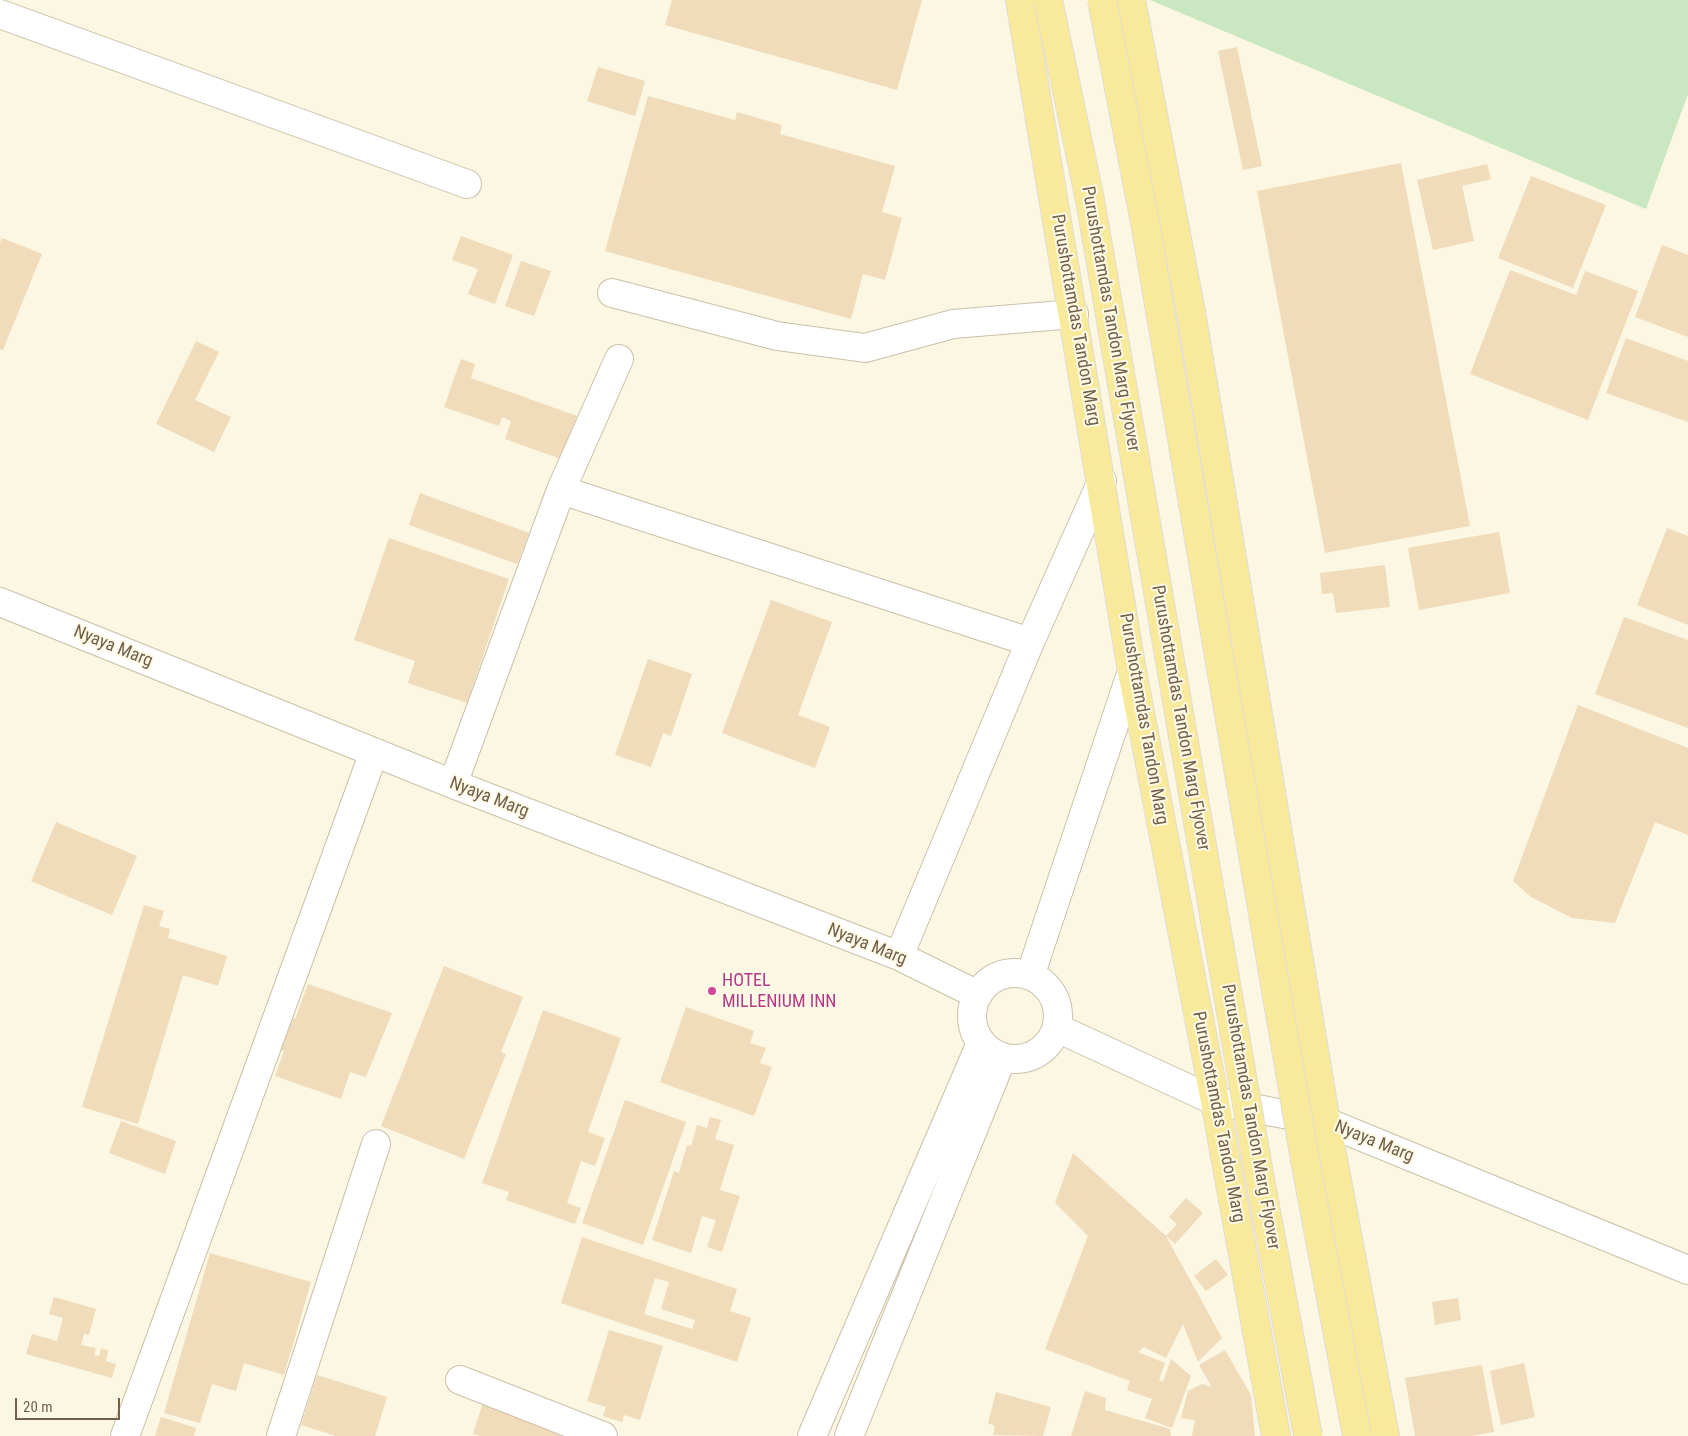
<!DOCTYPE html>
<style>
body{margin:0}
#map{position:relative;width:1688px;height:1436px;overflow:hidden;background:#fcf7e2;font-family:"Roboto Condensed",sans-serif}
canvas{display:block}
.scale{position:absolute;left:15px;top:1398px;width:105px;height:22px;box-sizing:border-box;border:2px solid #726049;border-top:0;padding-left:6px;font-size:15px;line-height:18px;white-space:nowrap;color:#726049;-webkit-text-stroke:4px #fffae7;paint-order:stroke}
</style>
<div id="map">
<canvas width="1688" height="1436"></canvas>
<div class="scale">20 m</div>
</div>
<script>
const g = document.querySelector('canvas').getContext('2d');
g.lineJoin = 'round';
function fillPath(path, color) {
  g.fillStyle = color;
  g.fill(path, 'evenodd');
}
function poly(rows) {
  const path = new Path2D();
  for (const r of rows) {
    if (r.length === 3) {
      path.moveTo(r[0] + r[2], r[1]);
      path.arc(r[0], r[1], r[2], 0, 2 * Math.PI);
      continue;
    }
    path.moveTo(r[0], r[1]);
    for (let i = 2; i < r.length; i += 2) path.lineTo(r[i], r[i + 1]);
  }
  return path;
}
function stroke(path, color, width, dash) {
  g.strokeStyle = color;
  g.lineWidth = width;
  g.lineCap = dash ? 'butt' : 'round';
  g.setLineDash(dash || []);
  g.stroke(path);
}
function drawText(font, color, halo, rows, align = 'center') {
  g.font = font + ' "Roboto Condensed",sans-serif';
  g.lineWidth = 4;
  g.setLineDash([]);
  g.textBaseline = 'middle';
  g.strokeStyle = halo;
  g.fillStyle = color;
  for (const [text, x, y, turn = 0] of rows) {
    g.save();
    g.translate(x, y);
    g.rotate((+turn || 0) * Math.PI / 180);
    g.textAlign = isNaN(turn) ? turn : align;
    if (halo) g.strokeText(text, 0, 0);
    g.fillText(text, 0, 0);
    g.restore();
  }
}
fillPath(poly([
 [1150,0,1688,0,1688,94,1646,209]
]), '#c9e8c1');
fillPath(poly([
 [672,0,922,0,897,90,665,25],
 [1237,47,1262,166,1243,170,1218,51],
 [598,67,645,81,635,116,587,101],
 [648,96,735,120,737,112,782,125,780,134,895,166,882,212,902,218,885,280,863,274,851,319,605,251],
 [1401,163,1470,526,1325,553,1257,191],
 [1487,164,1491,179,1462,186,1474,241,1433,250,1417,180],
 [1531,176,1606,205,1573,288,1498,258],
 [461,236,513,255,495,304,468,294,478,269,452,260],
 [2,238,42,254,3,350,0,349,0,243],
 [1662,245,1688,255,1688,337,1635,317],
 [521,261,551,271,534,316,505,306],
 [1510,270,1576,295,1585,271,1638,291,1588,420,1470,374],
 [1626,338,1688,361,1688,422,1606,393],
 [196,341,219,352,195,400,231,417,214,452,156,424],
 [461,359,475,364,471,378,577,416,561,459,505,439,511,421,502,417,499,426,444,407],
 [420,493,529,533,517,564,409,525],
 [1667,528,1688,536,1688,625,1637,605],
 [1499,532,1510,593,1419,610,1408,548],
 [389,538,509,579,467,703,408,683,415,661,354,640],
 [1385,565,1390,607,1336,613,1333,593,1322,594,1320,573],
 [771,600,832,622,798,715,830,727,815,768,722,733],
 [1624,617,1688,640,1688,728,1595,694],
 [648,659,692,674,671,736,663,733,651,767,615,755],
 [1578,705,1688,748,1688,835,1655,822,1615,923,1572,918,1531,897,1513,881],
 [56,822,137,856,112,915,31,881],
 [144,905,164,911,159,926,170,929,168,938,227,956,218,986,183,975,138,1124,82,1107],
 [444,966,523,997,501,1052,506,1054,464,1159,381,1126],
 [308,984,392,1013,366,1077,350,1072,341,1099,275,1076,284,1051,278,1049,289,1017,295,1019],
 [686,1007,754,1031,750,1043,766,1048,760,1063,772,1067,754,1116,660,1082],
 [543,1010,621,1038,588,1132,605,1138,595,1166,581,1161,567,1203,581,1208,575,1224,506,1200,509,1192,482,1183],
 [625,1100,686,1122,643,1245,582,1223],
 [710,1117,721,1120,715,1139,734,1145,720,1190,740,1196,722,1252,707,1247,716,1220,702,1216,691,1253,652,1240,674,1171,679,1173,687,1145,691,1146,697,1125,707,1128],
 [121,1121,176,1141,165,1174,109,1153],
 [1073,1153,1166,1236,1222,1338,1198,1362,1183,1324,1166,1358,1144,1347,1138,1352,1165,1363,1159,1380,1163,1382,1171,1359,1191,1376,1172,1428,1145,1418,1152,1399,1127,1390,1130,1381,1045,1349,1088,1236,1055,1203],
 [1186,1198,1203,1213,1175,1244,1166,1236,1177,1224,1169,1217],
 [582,1237,737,1289,730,1311,751,1318,737,1362,561,1303],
 [655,1278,669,1282,661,1309,695,1320,692,1329,644,1314],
 [210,1253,311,1282,284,1375,244,1363,236,1391,212,1384,200,1423,164,1413],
 [1216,1259,1228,1275,1206,1291,1194,1276],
 [54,1297,96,1309,89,1335,84,1334,81,1345,96,1348,94,1355,99,1356,101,1349,108,1350,106,1361,116,1364,112,1378,26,1354,32,1334,57,1341,63,1318,49,1314],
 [1458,1298,1461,1320,1435,1325,1432,1302],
 [609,1330,663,1346,640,1420,624,1415,622,1422,603,1416,606,1407,587,1401],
 [1225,1350,1251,1395,1255,1436,1192,1436,1195,1420,1181,1418,1188,1391,1202,1384,1212,1387,1199,1365],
 [1524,1363,1535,1417,1501,1425,1490,1371],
 [1482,1365,1494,1432,1471,1436,1415,1436,1405,1378],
 [317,1375,387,1397,375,1436,336,1436,301,1425],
 [1085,1391,1106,1398,1105,1410,1170,1429,1171,1436,1071,1436],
 [996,1392,1051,1407,1043,1436,993,1435,995,1426,988,1423],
 [484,1399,580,1436,480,1436,473,1434],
 [161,1417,196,1428,194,1436,155,1436]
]), '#f0dbba');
const minor = poly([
 [0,14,467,184],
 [612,293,777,336,865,348,953,324,1074,314],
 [561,490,1030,642],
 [0,602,453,784,899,956,978,995],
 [453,784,561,490,619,359],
 [899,956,1030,642,1102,481],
 [1015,1016,43],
 [1030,976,1132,671],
 [1057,1028,1215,1101,1326,1122,1688,1270],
 [460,1380,603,1436],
 [125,1436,374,752],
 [281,1436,376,1144],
 [812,1436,981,1043],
 [849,1436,1002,1058]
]);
const major = poly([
 [1020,0,1132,671,1215,1101,1276,1436],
 [1131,0,1191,312,1326,1122,1385,1436]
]);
stroke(minor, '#ccc0a9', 30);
stroke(major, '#e0dcd7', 30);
stroke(minor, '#fff', 28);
stroke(major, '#f9ea9b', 28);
const majorBridge = poly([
 [1048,0,1090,200,1259,1174,1308,1436],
 [1102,0,1146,228,1305,1160,1357,1436]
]);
stroke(majorBridge, '#e0dcd7', 30, []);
stroke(majorBridge, '#f9ea9b', 28);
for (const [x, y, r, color] of [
 [712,991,5,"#d1479c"]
]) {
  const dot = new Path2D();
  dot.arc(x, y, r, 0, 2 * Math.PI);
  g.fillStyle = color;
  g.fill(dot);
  stroke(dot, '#fffae7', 2);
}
drawText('18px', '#726049', '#fffae7', [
 ["Purushottamdas Tandon Marg Flyover",1110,319,80],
 ["Purushottamdas Tandon Marg",1075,320,80],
 ["Nyaya Marg",113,647,22],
 ["Purushottamdas Tandon Marg Flyover",1180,718,80],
 ["Purushottamdas Tandon Marg",1143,719,80],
 ["Nyaya Marg",489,798,21],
 ["Nyaya Marg",867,945,22],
 ["Purushottamdas Tandon Marg",1218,1117,79],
 ["Purushottamdas Tandon Marg Flyover",1250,1117,80],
 ["Nyaya Marg",1374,1142,22]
]);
drawText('18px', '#b23c85', '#fffae7', [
 ["HOTEL",722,981],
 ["MILLENIUM INN",722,1002]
], 'left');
</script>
